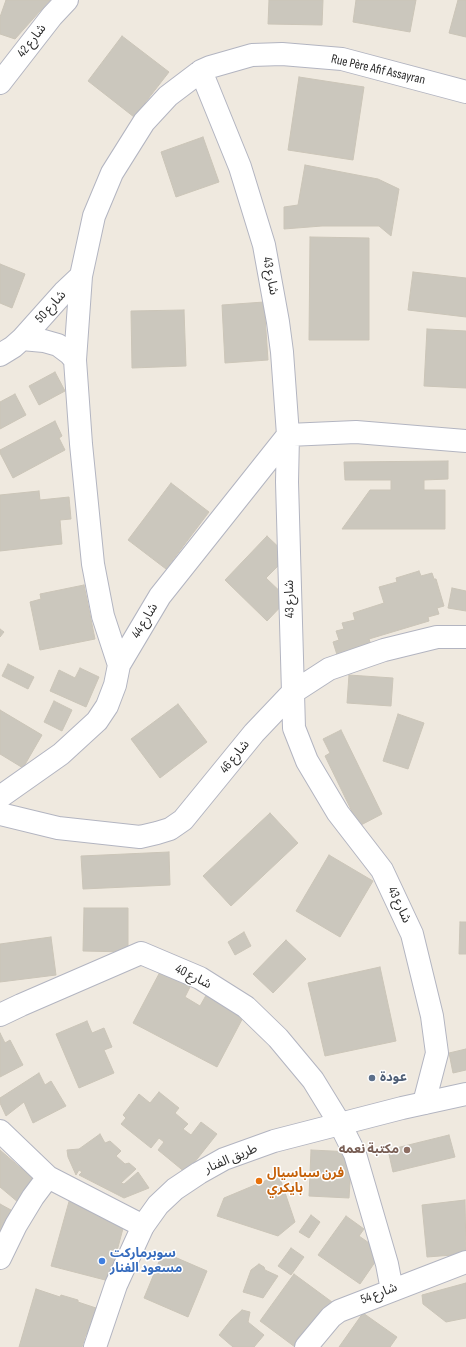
<!DOCTYPE html>
<meta charset="utf-8">
<style>
body{margin:0}
canvas{display:block;background:#efe9df}
</style>
<canvas width="466" height="1347"></canvas>
<script>
const g = document.querySelector('canvas').getContext('2d');
g.lineJoin = 'round';
function fillPath(path, color) {
  g.fillStyle = color;
  g.fill(path, 'evenodd');
}
function poly(rows) {
  const path = new Path2D();
  for (const r of rows) {
    path.moveTo(r[0], r[1]);
    for (let i = 2; i < r.length; i += 2) path.lineTo(r[i], r[i + 1]);
  }
  return path;
}
function stroke(path, color, width, dash) {
  g.strokeStyle = color;
  g.lineWidth = width;
  g.lineCap = dash ? 'butt' : 'round';
  g.setLineDash(dash || []);
  g.stroke(path);
}
function drawText(font, color, halo, rows, align = 'center') {
  g.font = font + ' "Sofia Sans Condensed","Noto Sans Arabic",sans-serif';
  g.lineWidth = 3;
  g.setLineDash([]);
  g.textBaseline = 'middle';
  g.strokeStyle = halo;
  g.fillStyle = color;
  for (const [text, x, y, turn = 0] of rows) {
    g.save();
    g.translate(x, y);
    g.rotate((+turn || 0) * Math.PI / 180);
    g.textAlign = isNaN(turn) ? turn : align;
    if (halo) g.strokeText(text, 0, 0);
    g.fillText(text, 0, 0);
    g.restore();
  }
}
const building = poly([
 [6,0,50,0,15,39,0,34,0,17,6,0],
 [269,0,323,0,322,25,268,24,269,0],
 [356,0,416,0,410,32,353,22,356,0],
 [458,0,466,0,466,37,449,33,458,0],
 [122,36,169,72,134,117,88,81,122,36],
 [299,77,364,87,353,160,288,150,299,77],
 [203,137,219,182,176,197,161,152,203,137],
 [305,165,378,179,399,189,391,236,379,226,322,226,284,229,284,207,298,205,305,165],
 [310,237,369,238,369,340,309,340,310,237],
 [0,264,25,274,12,308,0,303,0,264],
 [413,272,466,278,466,317,408,310,413,272],
 [264,302,268,360,225,363,222,305,264,302],
 [184,310,186,366,132,368,131,311,184,310],
 [427,329,466,331,466,388,424,386,427,329],
 [55,372,65,391,39,405,29,386,55,372],
 [15,394,26,415,0,429,0,402,15,394],
 [55,421,62,436,59,438,65,450,13,478,0,453,0,450,55,421],
 [448,461,448,479,424,480,424,490,445,490,445,529,342,529,370,490,391,490,391,480,345,480,344,462,448,461],
 [171,483,209,512,166,569,128,540,171,483],
 [39,491,40,500,69,497,71,519,60,520,62,544,0,551,0,495,39,491],
 [267,536,288,556,266,578,288,599,267,621,225,580,267,536],
 [419,571,421,576,432,573,434,579,436,579,444,606,437,608,439,614,428,617,429,621,369,639,372,648,338,658,333,642,339,640,336,631,344,629,342,623,355,620,353,613,384,603,379,587,397,582,396,578,419,571],
 [84,585,95,639,40,650,30,602,41,599,40,594,84,585],
 [452,588,466,591,466,611,448,608,452,588],
 [0,629,4,632,0,637,0,629],
 [8,664,34,677,28,689,2,676,8,664],
 [80,668,99,677,86,707,50,691,59,670,75,678,80,668],
 [349,675,393,678,391,706,347,703,349,675],
 [54,701,72,710,62,731,44,722,54,701],
 [178,704,207,742,160,778,131,739,178,704],
 [0,710,42,735,23,768,0,754,0,710],
 [398,714,424,723,408,769,383,761,398,714],
 [341,730,382,814,359,826,325,756,330,753,323,739,341,730],
 [270,813,298,843,231,906,203,876,270,813],
 [169,852,170,885,83,889,81,856,169,852],
 [329,855,373,881,340,937,296,911,329,855],
 [84,908,128,908,128,952,83,951,84,908],
 [460,922,466,922,466,954,459,954,460,922],
 [244,932,251,946,235,955,228,942,244,932],
 [51,937,56,975,0,982,0,944,51,937],
 [286,940,306,959,273,993,253,974,286,940],
 [380,967,396,1041,325,1056,308,983,380,967],
 [161,970,191,985,185,997,200,1006,209,990,247,1010,217,1067,133,1023,161,970],
 [87,1021,92,1033,104,1028,112,1047,104,1050,114,1073,79,1088,56,1034,87,1021],
 [0,1033,5,1043,10,1040,23,1065,0,1077,0,1033],
 [466,1049,466,1070,453,1073,449,1053,466,1049],
 [39,1073,45,1085,51,1081,66,1106,33,1123,24,1102,6,1116,0,1103,0,1098,39,1073],
 [159,1092,179,1108,175,1113,188,1124,183,1129,191,1135,201,1122,217,1134,186,1173,158,1150,164,1142,159,1138,151,1148,121,1124,126,1118,123,1115,139,1094,150,1103,159,1092],
 [100,1134,105,1143,110,1141,121,1151,116,1156,125,1164,129,1163,136,1169,121,1183,124,1184,138,1172,149,1188,124,1198,79,1175,82,1172,79,1170,76,1175,68,1157,67,1150,79,1149,100,1134],
 [449,1135,455,1157,393,1172,388,1150,449,1135],
 [0,1150,37,1182,19,1203,0,1187,0,1150],
 [311,1150,352,1152,349,1198,309,1196,311,1150],
 [279,1175,295,1222,278,1236,217,1216,224,1198,279,1175],
 [70,1198,125,1221,109,1281,51,1266,70,1198],
 [465,1200,466,1254,427,1257,422,1205,465,1200],
 [0,1204,11,1210,0,1230,0,1204],
 [311,1215,320,1222,309,1238,299,1232,311,1215],
 [346,1216,364,1229,359,1236,382,1252,360,1284,318,1255,346,1216],
 [291,1248,304,1257,291,1275,278,1266,291,1248],
 [163,1252,207,1271,188,1317,144,1298,163,1252],
 [259,1264,264,1267,265,1270,278,1276,263,1298,243,1292,251,1270,259,1264],
 [294,1274,332,1302,300,1347,295,1347,260,1321,294,1274],
 [466,1283,466,1318,446,1322,423,1304,422,1295,466,1283],
 [36,1289,60,1297,61,1295,78,1300,78,1302,99,1309,91,1336,86,1334,82,1347,19,1347,36,1289],
 [242,1310,250,1312,248,1322,264,1335,254,1347,233,1347,219,1335,231,1320,242,1310],
 [363,1313,397,1337,390,1347,339,1347,363,1313]
]);
fillPath(building, '#cbc7bd');
stroke(building, '#cbc5b8', 1);
const minor = poly([
 [201,71,240,167,264,245,278,322,282,352,288,435,287,482,294,728,307,761,338,813,382,870,412,934,432,1016,437,1053,424,1103],
 [0,83,52,16,67,0],
 [22,339,44,341,58,345,70,354,75,360],
 [0,355,13,347,22,339,64,292,81,276],
 [288,435,356,432,466,441],
 [119,665,103,616,93,564,81,444,75,360,81,276,94,216,112,173,144,122,168,96,201,71,210,67,252,55,282,54,342,59,466,92],
 [0,797,61,754,97,721,107,706,115,685,119,665,160,596,288,435],
 [0,814,58,828,140,837,157,833,170,829,183,820,254,733,292,693,329,669,384,650,437,637,466,637],
 [0,1015,21,1005,141,953,200,978,246,1007,278,1038,313,1080,340,1124,355,1154,387,1264,392,1290],
 [0,1131,48,1177,143,1226],
 [0,1258,16,1225,33,1197,48,1177],
 [306,1347,331,1317,339,1311,466,1262]
]);
const tertiary = poly([
 [95,1347,116,1285,143,1226,158,1205,175,1189,199,1173,224,1159,274,1141,402,1108,466,1094]
]);
stroke(minor, '#b3b5c1', 24);
stroke(tertiary, '#b3b5c1', 24);
stroke(minor, '#fff', 22);
stroke(tertiary, '#fff', 22);
for (const [x, y, r, color] of [
 [372,1078,4,"#5c6f8a"],
 [407,1150,4,"#8d6e63"],
 [259,1181,4,"#e8710a"],
 [102,1261,4,"#3f7fe0"]
]) {
  const dot = new Path2D();
  dot.arc(x, y, r, 0, 2 * Math.PI);
  g.fillStyle = color;
  g.fill(dot);
  stroke(dot, '#fff', 1.5);
}
drawText('13px', '#2d2d2d', '#fff', [
 ["شارع 42",32,41,-52],
 ["Rue Père Afif Assayran",378,70,13],
 ["شارع 43",270,276,79],
 ["شارع 50",51,307,-48],
 ["شارع 43",290,599,-91],
 ["شارع 44",145,621,-59],
 ["شارع 46",235,757,-51],
 ["شارع 43",399,905,65],
 ["شارع 40",193,977,27],
 ["طريق الفنار",231,1159,-23],
 ["شارع 54",379,1294,-21]
]);
drawText('bold 13px', '#4e5e75', '#fff', [
 ["عودة",380,1078]
], 'left');
drawText('bold 13px', '#785e54', '#fff', [
 ["مكتبة نعمه",399,1150]
], 'right');
drawText('bold 13px', '#c56008', '#fff', [
 ["فرن سباسيال",267,1174],
 ["بايكري",267,1189]
], 'left');
drawText('bold 13px', '#366cbe', '#fff', [
 ["سوبرماركت",110,1254],
 ["مسعود الفنار",110,1269]
], 'left');
</script>
